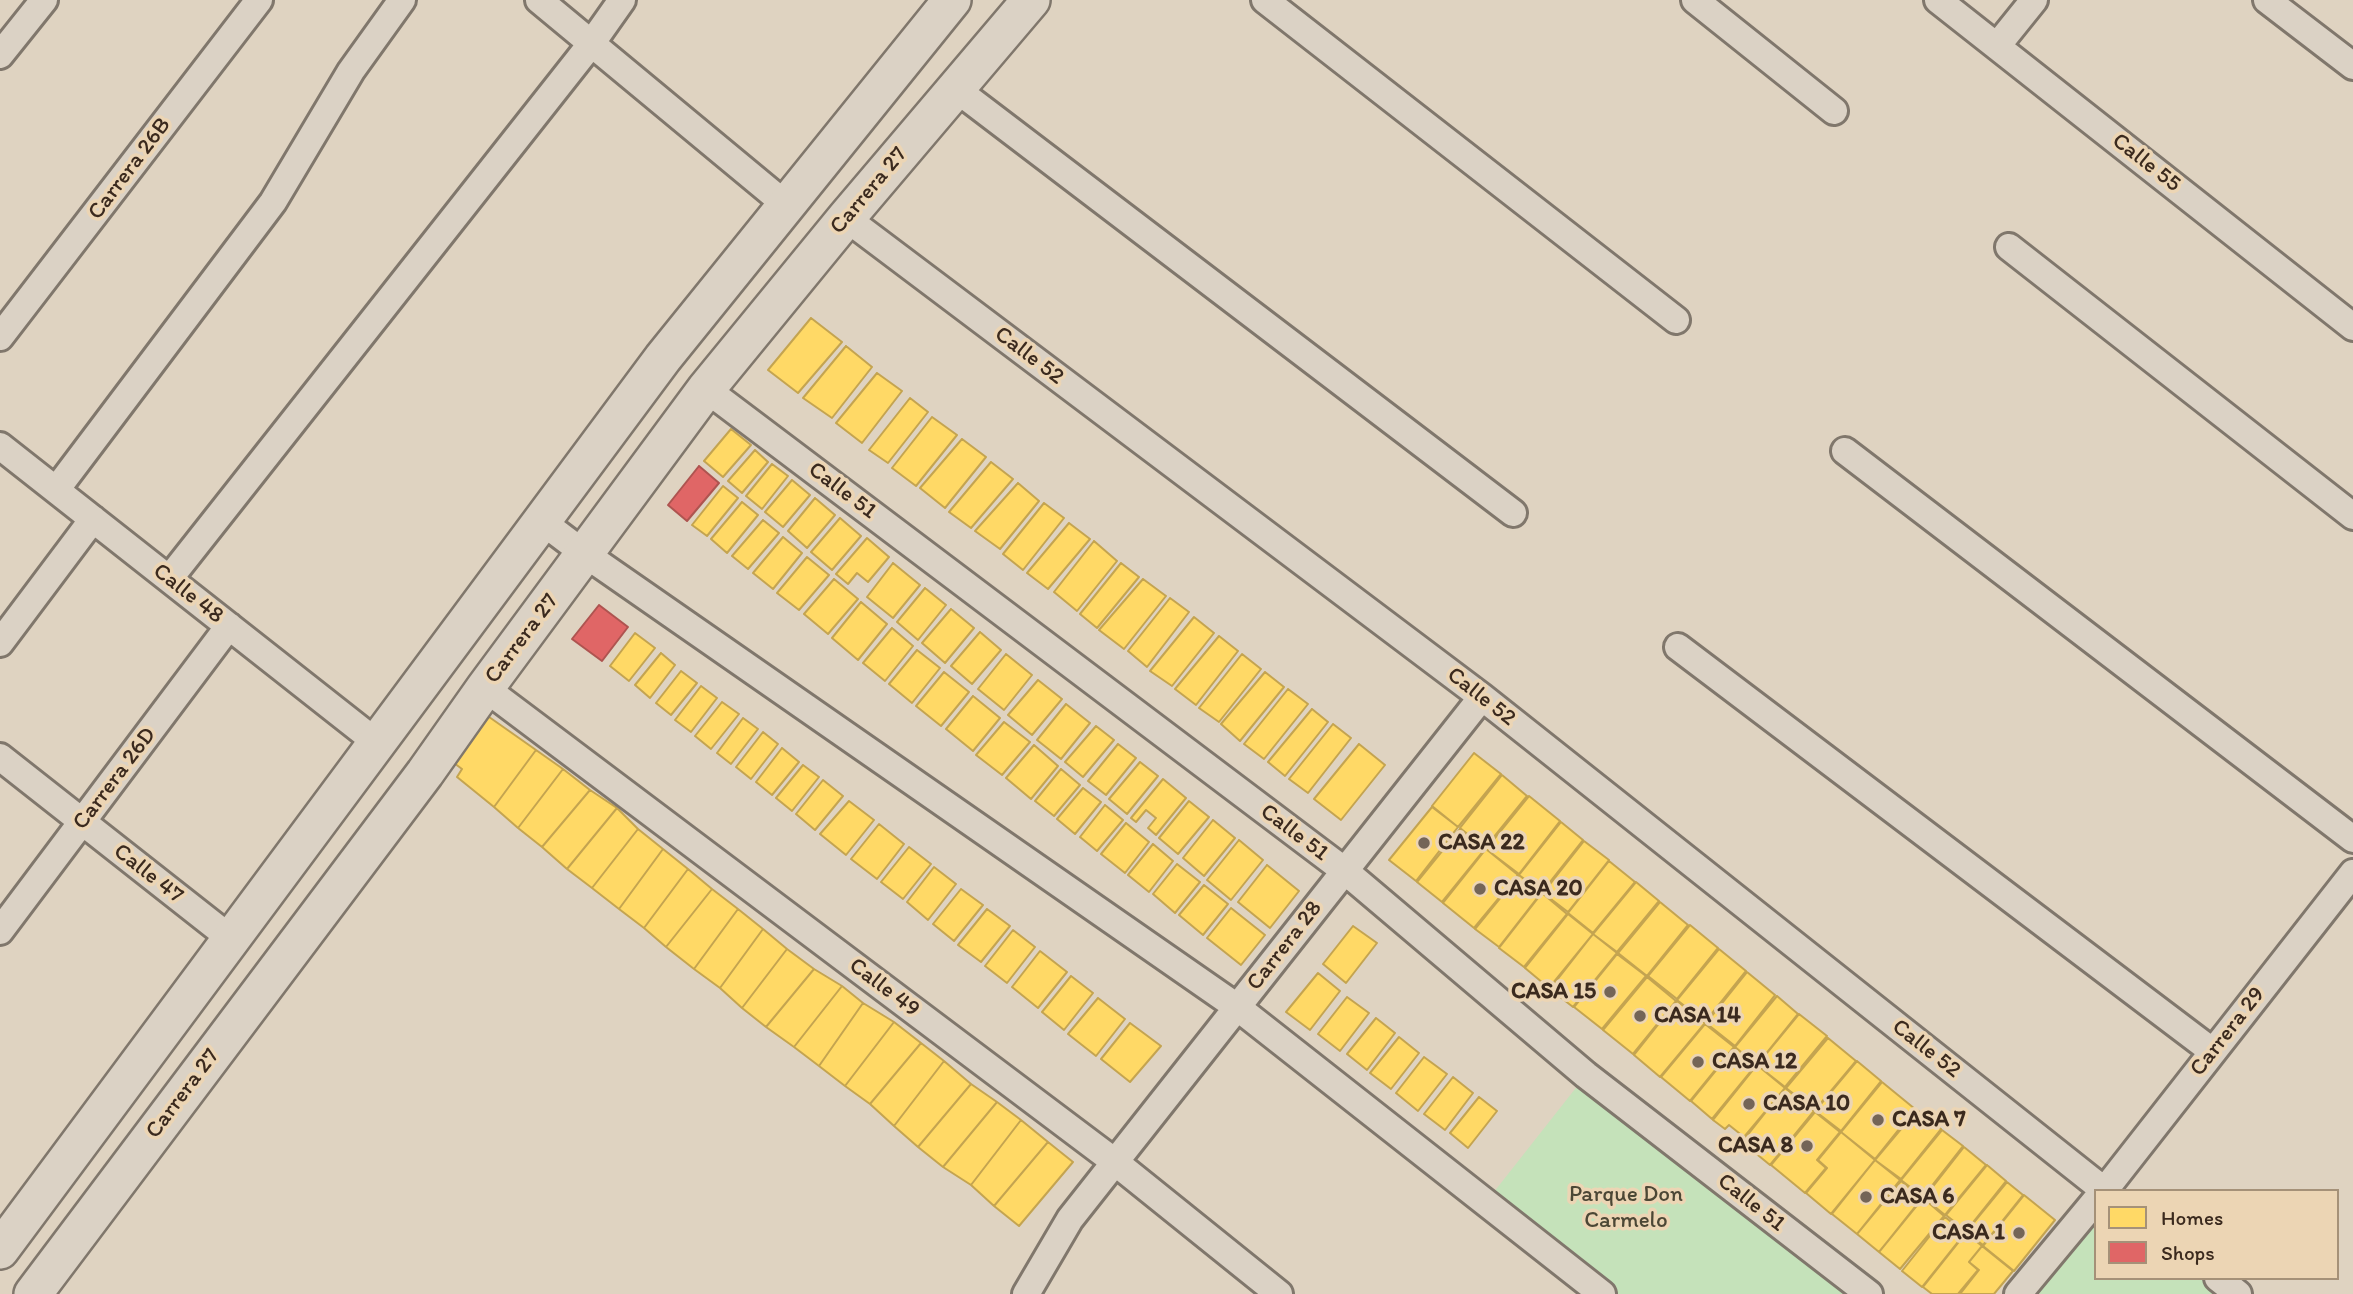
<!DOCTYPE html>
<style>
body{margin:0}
#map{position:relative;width:2353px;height:1294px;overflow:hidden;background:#dfd3c1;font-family:Itim,sans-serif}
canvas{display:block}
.legend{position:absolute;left:2094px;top:1189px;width:245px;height:91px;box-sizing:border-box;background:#ecd5b4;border:2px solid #a59178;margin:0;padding:9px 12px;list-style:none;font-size:21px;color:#3b2a1e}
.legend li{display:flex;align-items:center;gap:14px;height:35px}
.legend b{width:35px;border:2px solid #a59178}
</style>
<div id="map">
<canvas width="2353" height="1294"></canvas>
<ul class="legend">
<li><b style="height:19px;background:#ffd966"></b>Homes</li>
<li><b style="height:19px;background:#e06666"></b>Shops</li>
</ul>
</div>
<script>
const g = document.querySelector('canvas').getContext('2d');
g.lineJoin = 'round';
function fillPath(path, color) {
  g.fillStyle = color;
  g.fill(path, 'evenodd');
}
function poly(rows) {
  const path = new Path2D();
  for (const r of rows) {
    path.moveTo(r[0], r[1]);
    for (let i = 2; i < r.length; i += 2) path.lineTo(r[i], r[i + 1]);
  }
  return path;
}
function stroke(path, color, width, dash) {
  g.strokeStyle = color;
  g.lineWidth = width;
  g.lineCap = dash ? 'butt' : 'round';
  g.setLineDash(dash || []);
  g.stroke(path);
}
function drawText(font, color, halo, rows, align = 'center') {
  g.font = font + ' Itim,sans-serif';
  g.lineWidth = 7;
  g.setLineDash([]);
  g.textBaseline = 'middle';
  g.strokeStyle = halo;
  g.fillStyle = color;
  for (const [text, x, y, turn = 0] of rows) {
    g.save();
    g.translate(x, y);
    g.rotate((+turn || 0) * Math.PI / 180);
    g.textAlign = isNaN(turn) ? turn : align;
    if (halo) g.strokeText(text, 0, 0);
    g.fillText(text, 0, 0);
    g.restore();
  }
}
fillPath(poly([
 [1586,1075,1878,1294,1602,1294,1486,1202],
 [2096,1200,2096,1278,2218,1278,2238,1294,2013,1294]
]), '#c5e2ba');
const homes = poly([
 [811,318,842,342,798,393,768,370,811,318],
 [846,346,872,367,832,418,803,398,846,346],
 [877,373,902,391,862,443,836,423,877,373],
 [910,398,928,412,888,463,869,450,910,398],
 [932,417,957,435,916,486,892,468,932,417],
 [731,429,751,445,723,477,704,461,731,429],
 [962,439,986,457,945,508,920,488,962,439],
 [755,450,768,462,742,493,728,481,755,450],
 [991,462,1013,479,971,528,949,512,991,462],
 [772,464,788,476,762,509,746,496,772,464],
 [792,480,810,495,783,527,765,512,792,480],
 [1018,483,1039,501,1000,549,975,531,1018,483],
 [723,486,738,498,707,536,692,525,723,486],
 [815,498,835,515,807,548,788,531,815,498],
 [742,502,758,515,727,553,711,539,742,502],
 [1044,503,1064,518,1023,570,1003,554,1044,503],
 [840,518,861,536,832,570,811,552,840,518],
 [763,520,779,533,748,569,732,556,763,520],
 [1069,523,1090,539,1048,589,1027,573,1069,523],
 [783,537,802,553,773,589,753,573,783,537],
 [867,538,889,557,868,582,857,573,848,584,836,574,867,538],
 [1094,541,1117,561,1077,611,1054,592,1094,541],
 [807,557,829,575,799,610,777,593,807,557],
 [893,563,920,585,893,618,867,597,893,563],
 [1121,563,1139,577,1097,628,1080,614,1121,563],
 [834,579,858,599,828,634,804,614,834,579],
 [1143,579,1166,596,1124,649,1099,630,1143,579],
 [925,588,946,605,918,640,897,622,925,588],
 [1170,598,1189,612,1147,667,1128,651,1170,598],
 [861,602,887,624,858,660,832,638,861,602],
 [951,609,974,628,945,663,922,643,951,609],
 [1194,617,1214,633,1172,686,1150,671,1194,617],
 [892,628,913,646,885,681,863,663,892,628],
 [980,632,1001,650,972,684,951,666,980,632],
 [635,633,655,648,629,681,610,666,635,633],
 [1219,636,1238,651,1196,705,1175,689,1219,636],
 [917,650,940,668,912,703,889,684,917,650],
 [661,653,675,665,650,698,635,685,661,653],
 [1006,654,1032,675,1004,710,978,689,1006,654],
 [1242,654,1261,669,1219,722,1199,708,1242,654],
 [681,671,697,683,671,715,656,703,681,671],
 [944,672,969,692,941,726,916,706,944,672],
 [1265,672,1284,687,1240,741,1221,724,1265,672],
 [1038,680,1062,699,1032,735,1008,715,1038,680],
 [701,686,717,698,691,732,675,720,701,686],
 [1288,689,1308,704,1264,759,1244,744,1288,689],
 [973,696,1000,718,973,751,946,729,973,696],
 [722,702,739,714,711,749,695,736,722,702],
 [1066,704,1090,723,1061,759,1037,740,1066,704],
 [1312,709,1328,722,1285,776,1268,762,1312,709],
 [482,712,536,750,494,807,457,777,462,769,450,760,482,712],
 [743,718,758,729,731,764,717,753,743,718],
 [1004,722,1030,742,1002,775,976,755,1004,722],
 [1333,724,1351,738,1308,793,1289,779,1333,724],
 [1096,726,1114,740,1083,777,1065,762,1096,726],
 [763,732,778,744,751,779,736,767,763,732],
 [1118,744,1136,758,1106,795,1088,781,1118,744],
 [1359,744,1385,765,1341,820,1314,799,1359,744],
 [1034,745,1058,766,1031,799,1006,778,1034,745],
 [782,748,799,762,772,795,756,782,782,748],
 [536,750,563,769,518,828,494,807,536,750],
 [1474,753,1501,774,1458,827,1432,806,1474,753],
 [1140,762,1158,776,1127,814,1109,799,1140,762],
 [803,765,819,777,792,811,776,798,803,765],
 [563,769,590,790,542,847,518,828,563,769],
 [1061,769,1080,785,1054,816,1035,801,1061,769],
 [1502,775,1527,796,1485,848,1460,828,1502,775],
 [1163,779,1186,798,1156,835,1148,828,1156,818,1146,810,1136,822,1131,818,1163,779],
 [823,780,843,796,815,830,796,814,823,780],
 [1083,788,1101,802,1075,834,1057,819,1083,788],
 [590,790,617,808,567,869,542,847,590,790],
 [1529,796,1560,821,1519,874,1486,849,1529,796],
 [849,801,874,820,846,855,820,834,849,801],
 [1189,801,1209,817,1178,854,1159,838,1189,801],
 [1105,805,1123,820,1097,851,1080,837,1105,805],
 [1432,807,1458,827,1416,881,1389,860,1432,807],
 [617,808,638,829,592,888,567,869,617,808],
 [1213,820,1235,838,1204,876,1183,858,1213,820],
 [1561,822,1583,840,1542,892,1519,875,1561,822],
 [1126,823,1149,842,1125,873,1101,854,1126,823],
 [879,824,904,844,877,879,851,859,879,824],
 [638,829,663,849,619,909,592,888,638,829],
 [1460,829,1485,849,1442,902,1417,882,1460,829],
 [1239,840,1263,860,1231,900,1207,880,1239,840],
 [1584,841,1609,860,1568,912,1543,893,1584,841],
 [1153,844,1173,861,1149,892,1128,875,1153,844],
 [909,847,931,864,903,899,881,882,909,847],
 [663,849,688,869,644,928,619,909,663,849],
 [1486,849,1518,875,1474,928,1443,903,1486,849],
 [1609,861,1635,882,1593,933,1568,913,1609,861],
 [1177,864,1200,882,1175,913,1153,894,1177,864],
 [1267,865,1299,891,1270,928,1238,902,1267,865],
 [934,867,956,884,928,920,907,902,934,867],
 [688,869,712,889,666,947,644,928,688,869],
 [1519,875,1541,893,1499,947,1475,929,1519,875],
 [1636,882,1659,901,1617,952,1593,934,1636,882],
 [1204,885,1228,904,1203,935,1179,915,1204,885],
 [712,889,738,909,694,969,666,947,712,889],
 [961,889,983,905,954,941,933,924,961,889],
 [1542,893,1567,914,1524,967,1499,948,1542,893],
 [1660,902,1688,925,1647,976,1618,953,1660,902],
 [1231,908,1265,935,1241,965,1207,938,1231,908],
 [738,909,763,929,720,988,694,969,738,909],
 [987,909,1010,926,981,962,958,945,987,909],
 [1568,914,1593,934,1549,988,1525,968,1568,914],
 [1690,925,1718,948,1677,999,1648,976,1690,925],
 [1353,926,1377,943,1346,983,1323,964,1353,926],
 [763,929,787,949,742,1008,720,988,763,929],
 [1013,930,1035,947,1007,983,985,966,1013,930],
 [1593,934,1617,953,1573,1007,1550,989,1593,934],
 [787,949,814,969,766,1027,742,1008,787,949],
 [1719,949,1746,971,1705,1022,1677,1000,1719,949],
 [1040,951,1067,972,1038,1008,1012,987,1040,951],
 [1617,954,1646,976,1602,1029,1574,1007,1617,954],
 [814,969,842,986,794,1047,766,1027,814,969],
 [1747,972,1775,995,1735,1046,1706,1023,1747,972],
 [1318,973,1340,991,1310,1030,1286,1012,1318,973],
 [1071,976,1093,993,1064,1030,1042,1012,1071,976],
 [1647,977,1676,1001,1633,1054,1603,1030,1647,977],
 [842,986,863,1003,819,1066,794,1047,842,986],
 [1777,996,1798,1014,1757,1065,1735,1047,1777,996],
 [1347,997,1369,1013,1340,1051,1318,1034,1347,997],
 [1098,998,1125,1019,1096,1056,1068,1034,1098,998],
 [1677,1001,1705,1023,1660,1077,1634,1055,1677,1001],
 [863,1003,894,1022,845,1086,819,1066,863,1003],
 [1799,1014,1827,1036,1785,1087,1757,1065,1799,1014],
 [1376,1018,1395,1033,1367,1070,1347,1054,1376,1018],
 [894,1022,921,1043,870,1104,845,1086,894,1022],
 [1130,1023,1161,1046,1130,1082,1101,1059,1130,1023],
 [1705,1024,1734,1047,1690,1101,1661,1077,1705,1024],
 [1399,1037,1419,1053,1391,1089,1370,1073,1399,1037],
 [1828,1038,1856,1061,1815,1110,1786,1088,1828,1038],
 [921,1043,944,1061,894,1126,870,1104,921,1043],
 [1735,1047,1756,1065,1712,1119,1691,1101,1735,1047],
 [1424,1057,1447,1074,1418,1111,1396,1093,1424,1057],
 [944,1061,971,1084,918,1147,894,1126,944,1061],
 [1857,1061,1881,1081,1841,1131,1815,1111,1857,1061],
 [1757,1065,1785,1088,1744,1137,1729,1125,1725,1129,1713,1120,1757,1065],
 [1453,1077,1473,1093,1445,1130,1424,1114,1453,1077],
 [1882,1082,1915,1109,1875,1159,1841,1132,1882,1082],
 [971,1084,997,1102,943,1167,918,1147,971,1084],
 [1785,1088,1814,1111,1770,1165,1742,1142,1785,1088],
 [1479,1097,1497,1111,1468,1148,1450,1133,1479,1097],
 [997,1102,1021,1120,971,1185,943,1167,997,1102],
 [1917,1110,1941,1129,1901,1179,1875,1160,1917,1110],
 [1815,1112,1840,1132,1817,1160,1826,1168,1805,1193,1771,1165,1815,1112],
 [1021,1120,1048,1142,994,1206,971,1185,1021,1120],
 [1942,1130,1963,1146,1923,1197,1901,1180,1942,1130],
 [1841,1132,1875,1160,1831,1214,1806,1193,1827,1168,1818,1160,1841,1132],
 [1048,1142,1073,1162,1019,1226,994,1206,1048,1142],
 [1964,1147,1986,1165,1945,1215,1924,1198,1964,1147],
 [1875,1160,1900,1180,1857,1234,1832,1214,1875,1160],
 [1987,1165,2006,1181,1966,1231,1946,1215,1987,1165],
 [1901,1181,1922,1198,1879,1252,1857,1234,1901,1181],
 [2007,1182,2023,1195,1983,1245,1966,1232,2007,1182],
 [2024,1195,2055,1220,2014,1271,1983,1246,2024,1195],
 [1923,1198,1944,1216,1900,1269,1879,1252,1923,1198],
 [1945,1217,1965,1233,1922,1287,1902,1271,1945,1217],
 [1966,1233,1982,1246,1969,1262,1978,1270,1958,1294,1932,1294,1923,1287,1966,1233],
 [1982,1246,2013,1271,1994,1294,1960,1294,1979,1270,1969,1262,1982,1246]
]);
fillPath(homes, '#ffd966');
stroke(homes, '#c4a450', 2);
const shops = poly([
 [699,466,719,483,687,521,668,505,699,466],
 [599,605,628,627,602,661,572,639,599,605]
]);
fillPath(shops, '#e06666');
stroke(shops, '#ae5450', 2);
const street = poly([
 [539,0,785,204],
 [1265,0,1676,320],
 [1695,0,1834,111],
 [1938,0,2353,327],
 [2267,0,2353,66],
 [1997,46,2034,0],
 [0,55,44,0],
 [956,89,1513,513],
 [846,218,1482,697,2105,1191],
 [2009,247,2353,516],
 [0,337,259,0],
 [706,389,1345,871,1586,1075,1869,1294],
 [0,446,376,742],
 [1845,451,2353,839],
 [56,490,273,202,351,71,402,0],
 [540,520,585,554,1237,1007,1602,1294],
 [169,579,591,44,622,0],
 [0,643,93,519],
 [1678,647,2212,1051],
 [485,688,1115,1162,1279,1294],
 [0,757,230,938],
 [0,931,229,626],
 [2104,1191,2353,873],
 [2218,1278,2238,1294],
 [1026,1294,1070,1219,1482,697],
 [2018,1294,2096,1200]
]);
const secondary = poly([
 [0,1250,663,358,952,0],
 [33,1294,425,773,485,688,706,389,846,218,1031,0]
]);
stroke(street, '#80776c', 32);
stroke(secondary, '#80776c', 42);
stroke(street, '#dbd2c5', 26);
stroke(secondary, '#dbd2c5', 37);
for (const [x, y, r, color] of [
 [1424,843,7,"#746557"],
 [1480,889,7,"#746557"],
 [1610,992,7,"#746557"],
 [1640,1016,7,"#746557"],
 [1698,1062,7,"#746557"],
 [1749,1104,7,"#746557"],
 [1878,1120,7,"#746557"],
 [1807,1146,7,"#746557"],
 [1866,1197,7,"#746557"],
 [2019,1233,7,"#746557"]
]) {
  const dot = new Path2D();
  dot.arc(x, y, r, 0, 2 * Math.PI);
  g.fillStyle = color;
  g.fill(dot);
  stroke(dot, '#ecd5b4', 2.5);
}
drawText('23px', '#3b2a1e', '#ecd5b4', [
 ["Calle 55",2146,163,38],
 ["Carrera 26B",130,169,-53],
 ["Carrera 27",869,191,-50],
 ["Calle 52",1029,356,37],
 ["Calle 51",842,491,37],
 ["Calle 48",188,594,38],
 ["Carrera 27",522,639,-53],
 ["Calle 52",1481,697,38],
 ["Carrera 26D",115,779,-53],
 ["Calle 51",1294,833,37],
 ["Calle 47",148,874,38],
 ["Carrera 28",1285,946,-52],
 ["Calle 49",884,988,37],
 ["Carrera 29",2228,1032,-52],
 ["Calle 52",1926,1049,38],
 ["Carrera 27",183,1094,-53],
 ["Calle 51",1751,1203,38]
]);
drawText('bold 23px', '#3b2a1e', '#ecd5b4', [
 ["CASA 22",1438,843],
 ["CASA 20",1494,889],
 ["CASA 15",1596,992,"right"],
 ["CASA 14",1654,1016],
 ["CASA 12",1712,1062],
 ["CASA 10",1763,1104],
 ["CASA 7",1892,1120],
 ["CASA 8",1793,1146,"right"],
 ["CASA 6",1880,1197],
 ["CASA 1",2005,1233,"right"]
], 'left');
drawText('23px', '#4c4735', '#ecd5b4', [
 ["Parque Don",1626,1195],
 ["Carmelo",1626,1221]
]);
</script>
